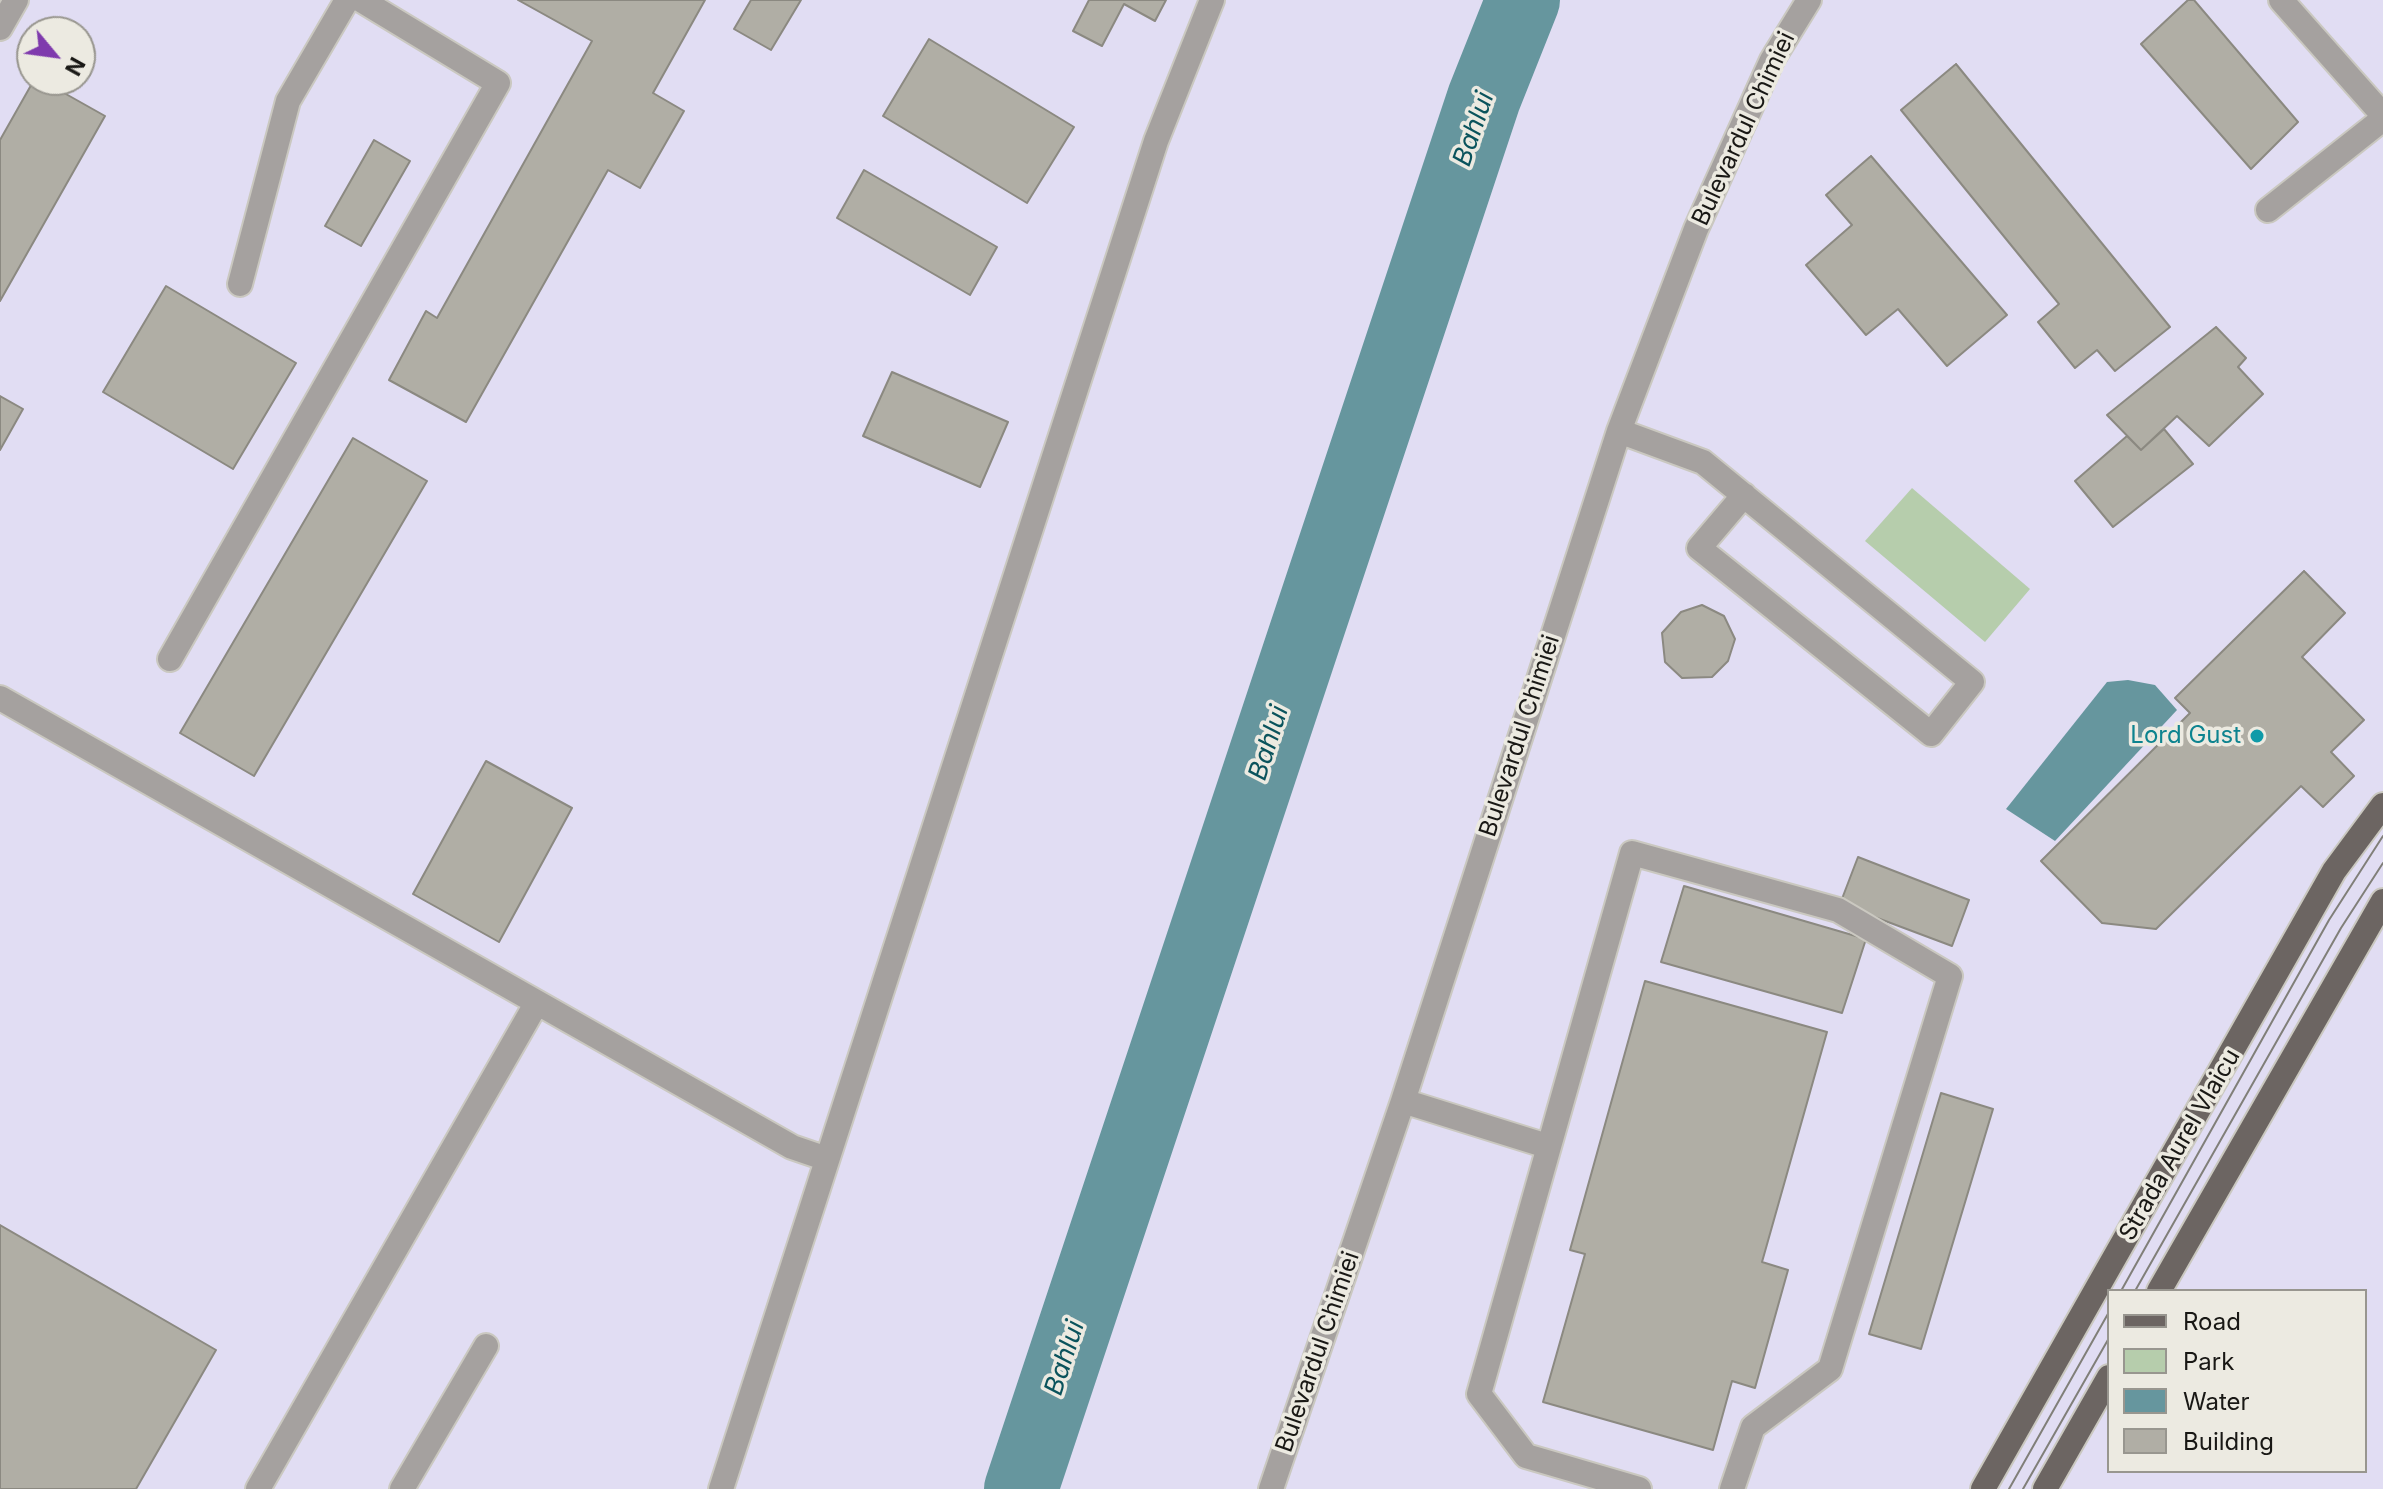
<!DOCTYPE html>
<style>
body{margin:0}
#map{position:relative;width:2383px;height:1489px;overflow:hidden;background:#eceae1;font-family:Inter,sans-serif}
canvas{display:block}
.legend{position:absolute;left:2107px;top:1289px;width:260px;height:184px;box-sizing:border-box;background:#eceae1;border:2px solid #98968f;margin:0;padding:10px 14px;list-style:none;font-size:24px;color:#191815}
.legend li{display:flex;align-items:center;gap:16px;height:40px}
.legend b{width:40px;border:2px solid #98968f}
.north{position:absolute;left:16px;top:16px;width:80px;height:80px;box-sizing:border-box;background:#eceae1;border:2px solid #98968f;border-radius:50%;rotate:119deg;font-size:22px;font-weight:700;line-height:32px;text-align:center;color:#191815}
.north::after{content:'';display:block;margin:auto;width:28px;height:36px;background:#7f3aad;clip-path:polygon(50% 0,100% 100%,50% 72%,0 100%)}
</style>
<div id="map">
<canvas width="2383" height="1489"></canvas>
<ul class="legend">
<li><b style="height:10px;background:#6c6562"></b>Road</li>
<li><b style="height:22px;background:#b6cdac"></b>Park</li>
<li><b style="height:22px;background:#66969e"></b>Water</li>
<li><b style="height:22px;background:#b0aea5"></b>Building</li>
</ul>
<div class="north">N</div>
</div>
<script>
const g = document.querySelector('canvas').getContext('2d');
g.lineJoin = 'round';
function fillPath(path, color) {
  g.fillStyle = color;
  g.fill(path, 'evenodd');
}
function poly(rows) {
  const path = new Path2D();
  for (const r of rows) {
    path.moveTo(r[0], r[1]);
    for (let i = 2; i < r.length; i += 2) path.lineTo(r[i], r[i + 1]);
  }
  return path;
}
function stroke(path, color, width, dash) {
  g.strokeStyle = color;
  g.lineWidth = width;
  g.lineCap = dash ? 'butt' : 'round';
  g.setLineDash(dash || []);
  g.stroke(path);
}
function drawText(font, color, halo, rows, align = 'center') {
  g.font = font + ' Inter,sans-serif';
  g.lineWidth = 7;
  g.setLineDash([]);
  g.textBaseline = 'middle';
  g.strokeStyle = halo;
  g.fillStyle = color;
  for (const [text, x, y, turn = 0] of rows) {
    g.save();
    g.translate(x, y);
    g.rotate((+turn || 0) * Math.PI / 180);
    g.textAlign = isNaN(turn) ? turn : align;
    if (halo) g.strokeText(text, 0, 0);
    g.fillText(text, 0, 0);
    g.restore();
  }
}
fillPath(poly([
 [0,0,2383,0,2383,1489,0,1489],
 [32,32,80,32,80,80,32,80],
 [2109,1291,2365,1291,2365,1471,2109,1471]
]), '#e1ddf3');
fillPath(poly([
 [1912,488,2030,589,1985,642,1865,541]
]), '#b6cdac');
fillPath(poly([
 [2128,680,2155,685,2177,710,2055,841,2006,809,2107,682]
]), '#66969e');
stroke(poly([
 [1021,1489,1484,98,1523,0]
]), '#66969e', 74);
const building = poly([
 [518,0,705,0,653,93,684,111,640,188,608,170,466,422,389,380,426,311,437,318,592,41,518,0],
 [751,0,801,0,771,50,734,29,751,0],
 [1089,0,1166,0,1155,21,1124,4,1102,46,1073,31,1089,0],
 [2188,0,2194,0,2298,122,2251,169,2141,44,2188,0],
 [929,39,1074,127,1027,203,883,116,929,39],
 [1956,64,2170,327,2115,371,2097,350,2075,368,2038,322,2059,304,1901,110,1956,64],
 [34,80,41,80,105,116,0,301,0,140,34,80],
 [374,140,410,161,361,246,325,226,374,140],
 [1871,156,2007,315,1947,366,1898,309,1866,335,1806,265,1852,225,1826,195,1871,156],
 [864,170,997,247,970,295,837,218,864,170],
 [166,286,296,363,233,469,103,392,166,286],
 [2216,327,2246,358,2238,367,2263,394,2209,446,2177,416,2141,450,2107,415,2216,327],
 [892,372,1008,422,980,487,863,436,892,372],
 [0,396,23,409,0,450,0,396],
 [2164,429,2193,464,2113,527,2075,481,2127,436,2141,450,2164,429],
 [353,438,427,481,254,776,180,733,353,438],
 [2304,571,2345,613,2302,657,2364,720,2331,752,2354,776,2323,807,2301,786,2156,929,2102,923,2041,861,2190,713,2175,698,2304,571],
 [1702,605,1724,616,1735,639,1728,661,1712,677,1682,678,1665,662,1662,633,1681,612,1702,605],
 [486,761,572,808,499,942,413,894,486,761],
 [1858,857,1969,900,1952,946,1840,904,1858,857],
 [1684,886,1866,939,1842,1013,1661,962,1684,886],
 [1645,981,1827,1032,1762,1262,1788,1270,1755,1388,1732,1381,1713,1450,1543,1402,1585,1254,1570,1250,1645,981],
 [1941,1093,1993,1109,1921,1349,1869,1334,1941,1093],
 [0,1225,216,1350,136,1489,0,1489,0,1225]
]);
fillPath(building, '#b0aea5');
stroke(building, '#8b8981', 2);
const minor = poly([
 [2281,0,2383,115],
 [0,28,16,0],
 [2268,210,2383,119],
 [240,284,288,101,347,0],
 [1619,431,1703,462,1972,682,1931,734,1699,548,1744,495],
 [170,659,498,83,361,0],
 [0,698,792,1147,827,1159],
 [1403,1101,1547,1146],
 [258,1489,536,1004],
 [402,1489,486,1346],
 [721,1489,1156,141,1212,0],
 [1271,1489,1403,1101,1619,431,1696,229,1772,60,1809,0],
 [1639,1489,1526,1456,1479,1394,1632,853,1838,910,1950,976,1830,1369,1753,1427,1732,1489]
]);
const major = poly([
 [2159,1291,2383,901],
 [1983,1489,2334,871,2383,805],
 [2045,1489,2109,1377]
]);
stroke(minor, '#cac8c0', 28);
stroke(major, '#cac8c0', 28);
stroke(minor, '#a5a19f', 24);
stroke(major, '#6c6562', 24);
stroke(poly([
 [2121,1291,2329,920,2383,836],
 [2135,1291,2341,928,2383,863],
 [2009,1489,2109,1312],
 [2023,1489,2109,1338]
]), '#807f79', 2);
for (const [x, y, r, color] of [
 [2257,736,8,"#0f9aa8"]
]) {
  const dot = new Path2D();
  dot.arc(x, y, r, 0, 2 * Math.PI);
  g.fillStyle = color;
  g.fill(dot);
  stroke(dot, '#eceae1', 3);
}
drawText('24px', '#191815', '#eceae1', [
 ["Bulevardul Chimiei",1744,129,-65],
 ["Bulevardul Chimiei",1520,736,-72],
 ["Strada Aurel Vlaicu",2180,1145,-60],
 ["Bulevardul Chimiei",1318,1352,-71]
]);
drawText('24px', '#0d838f', '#eceae1', [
 ["Lord Gust",2241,736]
], 'right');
drawText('italic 26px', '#0a535c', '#eceae1', [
 ["Bahlui",1474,129,-71],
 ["Bahlui",1269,743,-72],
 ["Bahlui",1065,1358,-72]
]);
</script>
